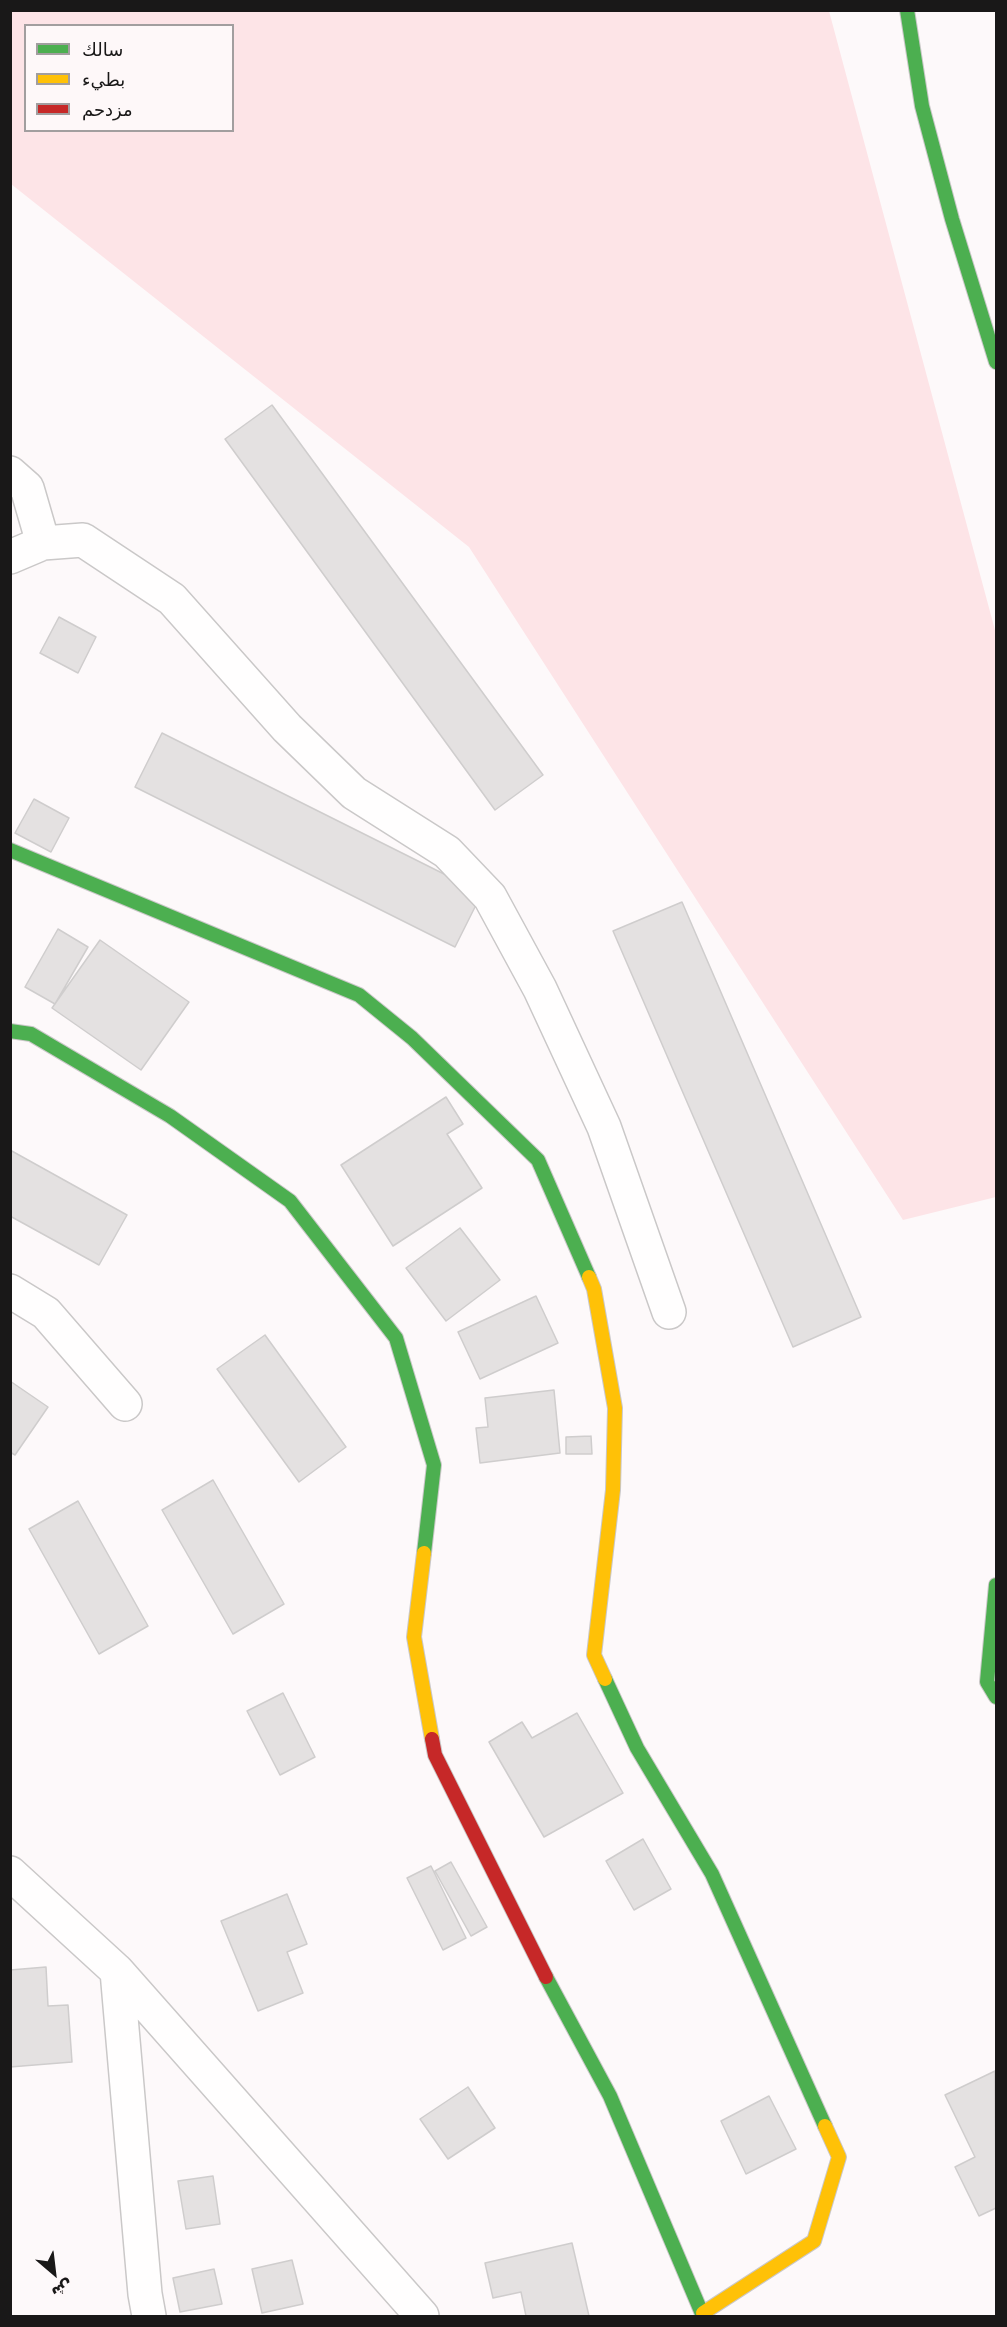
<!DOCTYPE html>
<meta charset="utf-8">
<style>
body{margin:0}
#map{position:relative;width:1007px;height:2327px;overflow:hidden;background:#fdf9fa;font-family:"DejaVu Sans",Cairo,sans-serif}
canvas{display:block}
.frame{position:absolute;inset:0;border:12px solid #191818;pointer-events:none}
.legend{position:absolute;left:24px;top:24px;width:210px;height:108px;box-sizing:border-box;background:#fef8f9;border:2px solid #a29e9f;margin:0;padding:8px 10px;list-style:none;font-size:18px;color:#191818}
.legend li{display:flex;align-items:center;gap:12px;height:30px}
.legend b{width:30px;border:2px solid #a29e9f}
.north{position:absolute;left:24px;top:2243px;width:60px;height:60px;-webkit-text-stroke:4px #fef8f9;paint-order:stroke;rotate:152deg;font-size:16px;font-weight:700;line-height:24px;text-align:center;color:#191818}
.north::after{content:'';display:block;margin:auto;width:21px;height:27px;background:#191818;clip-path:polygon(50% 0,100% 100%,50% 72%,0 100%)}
</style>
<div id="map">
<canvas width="1007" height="2327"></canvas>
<div class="frame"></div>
<ul class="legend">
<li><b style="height:8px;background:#4caf50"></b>سالك</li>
<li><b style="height:8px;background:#ffc107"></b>بطيء</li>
<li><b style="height:8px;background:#c62828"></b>مزدحم</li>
</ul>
<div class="north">ش</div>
</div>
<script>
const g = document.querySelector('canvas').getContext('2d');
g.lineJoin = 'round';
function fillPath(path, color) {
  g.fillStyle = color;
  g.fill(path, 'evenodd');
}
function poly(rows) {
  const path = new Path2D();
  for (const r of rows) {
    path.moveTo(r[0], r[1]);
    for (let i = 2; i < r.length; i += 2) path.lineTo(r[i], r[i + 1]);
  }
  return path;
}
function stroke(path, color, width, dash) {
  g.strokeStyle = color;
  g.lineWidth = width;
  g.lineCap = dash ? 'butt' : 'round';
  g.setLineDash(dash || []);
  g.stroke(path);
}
fillPath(poly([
 [10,11,829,11,996,634,996,1197,903,1220,469,547,11,184],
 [26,26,232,26,232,130,26,130]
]), '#fde4e7');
const building = poly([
 [272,405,543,775,495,810,225,439,272,405],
 [59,617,96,637,78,673,40,653,59,617],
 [162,733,482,893,455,947,135,787,162,733],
 [34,799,69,818,51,852,15,833,34,799],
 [682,902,861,1317,793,1347,613,931,682,902],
 [58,929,88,947,55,1004,25,987,58,929],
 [100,940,189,1002,141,1070,52,1008,100,940],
 [446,1097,463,1124,447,1134,482,1188,393,1246,341,1165,446,1097],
 [10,1150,127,1215,99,1265,10,1216,10,1150],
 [460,1228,500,1280,446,1321,406,1268,460,1228],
 [536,1296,558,1343,480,1379,458,1332,536,1296],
 [265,1335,346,1447,299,1482,217,1369,265,1335],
 [10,1381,48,1407,15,1455,10,1452,10,1381],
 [554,1390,560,1453,480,1463,476,1428,488,1427,485,1398,554,1390],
 [591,1436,592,1454,566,1454,566,1437,591,1436],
 [213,1480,284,1604,233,1634,162,1510,213,1480],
 [78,1501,148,1626,99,1654,29,1529,78,1501],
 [283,1693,315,1757,280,1775,247,1711,283,1693],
 [577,1713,623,1793,544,1837,489,1742,522,1722,532,1738,577,1713],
 [643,1839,671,1889,634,1910,606,1861,643,1839],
 [451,1862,487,1927,471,1936,435,1871,451,1862],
 [431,1866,466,1938,443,1950,407,1878,431,1866],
 [287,1894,307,1944,287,1952,303,1993,258,2011,221,1921,287,1894],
 [46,1967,48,2006,68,2005,72,2062,10,2067,10,1970,46,1967],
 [995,2071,996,2208,979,2216,955,2167,975,2157,945,2095,995,2071],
 [468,2087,495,2128,448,2159,420,2119,468,2087],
 [769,2096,796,2149,746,2174,721,2121,769,2096],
 [213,2176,220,2224,186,2229,178,2181,213,2176],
 [572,2243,589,2316,526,2316,521,2292,493,2298,485,2263,572,2243],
 [292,2260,303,2304,262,2313,252,2269,292,2260],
 [214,2269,222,2304,180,2312,173,2278,214,2269]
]);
fillPath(building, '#e4e1e1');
stroke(building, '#cfcdcd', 1.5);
const street = poly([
 [10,473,27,488,43,543],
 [10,557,43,543,83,540,172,599,287,728,354,793,447,852,490,897,540,989,604,1127,669,1312],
 [10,1291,46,1313,125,1404],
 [10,1873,117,1971,145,2294,149,2316],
 [117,1971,422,2316]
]);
const fast = poly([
 [907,10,922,106,952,219,996,362],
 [10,850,359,995,412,1038,538,1160,589,1277],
 [10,1031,31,1034,170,1116,290,1201,396,1338,434,1465,424,1553],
 [996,1585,987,1682,996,1697],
 [605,1679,637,1748,712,1874,825,2126],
 [546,1977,610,2096,703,2316]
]);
const slow = poly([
 [589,1277,594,1289,615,1408,613,1490,594,1655,605,1679],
 [424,1553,414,1637,432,1739],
 [703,2313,814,2241,839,2157,825,2126]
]);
const jam = poly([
 [432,1739,435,1755,546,1977]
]);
stroke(street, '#cac8c8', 36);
stroke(fast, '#cac8c8', 16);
stroke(slow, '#cac8c8', 16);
stroke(jam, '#cac8c8', 16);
stroke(street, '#fffefe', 33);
stroke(fast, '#4caf50', 14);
stroke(slow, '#ffc107', 14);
stroke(jam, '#c62828', 14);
</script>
